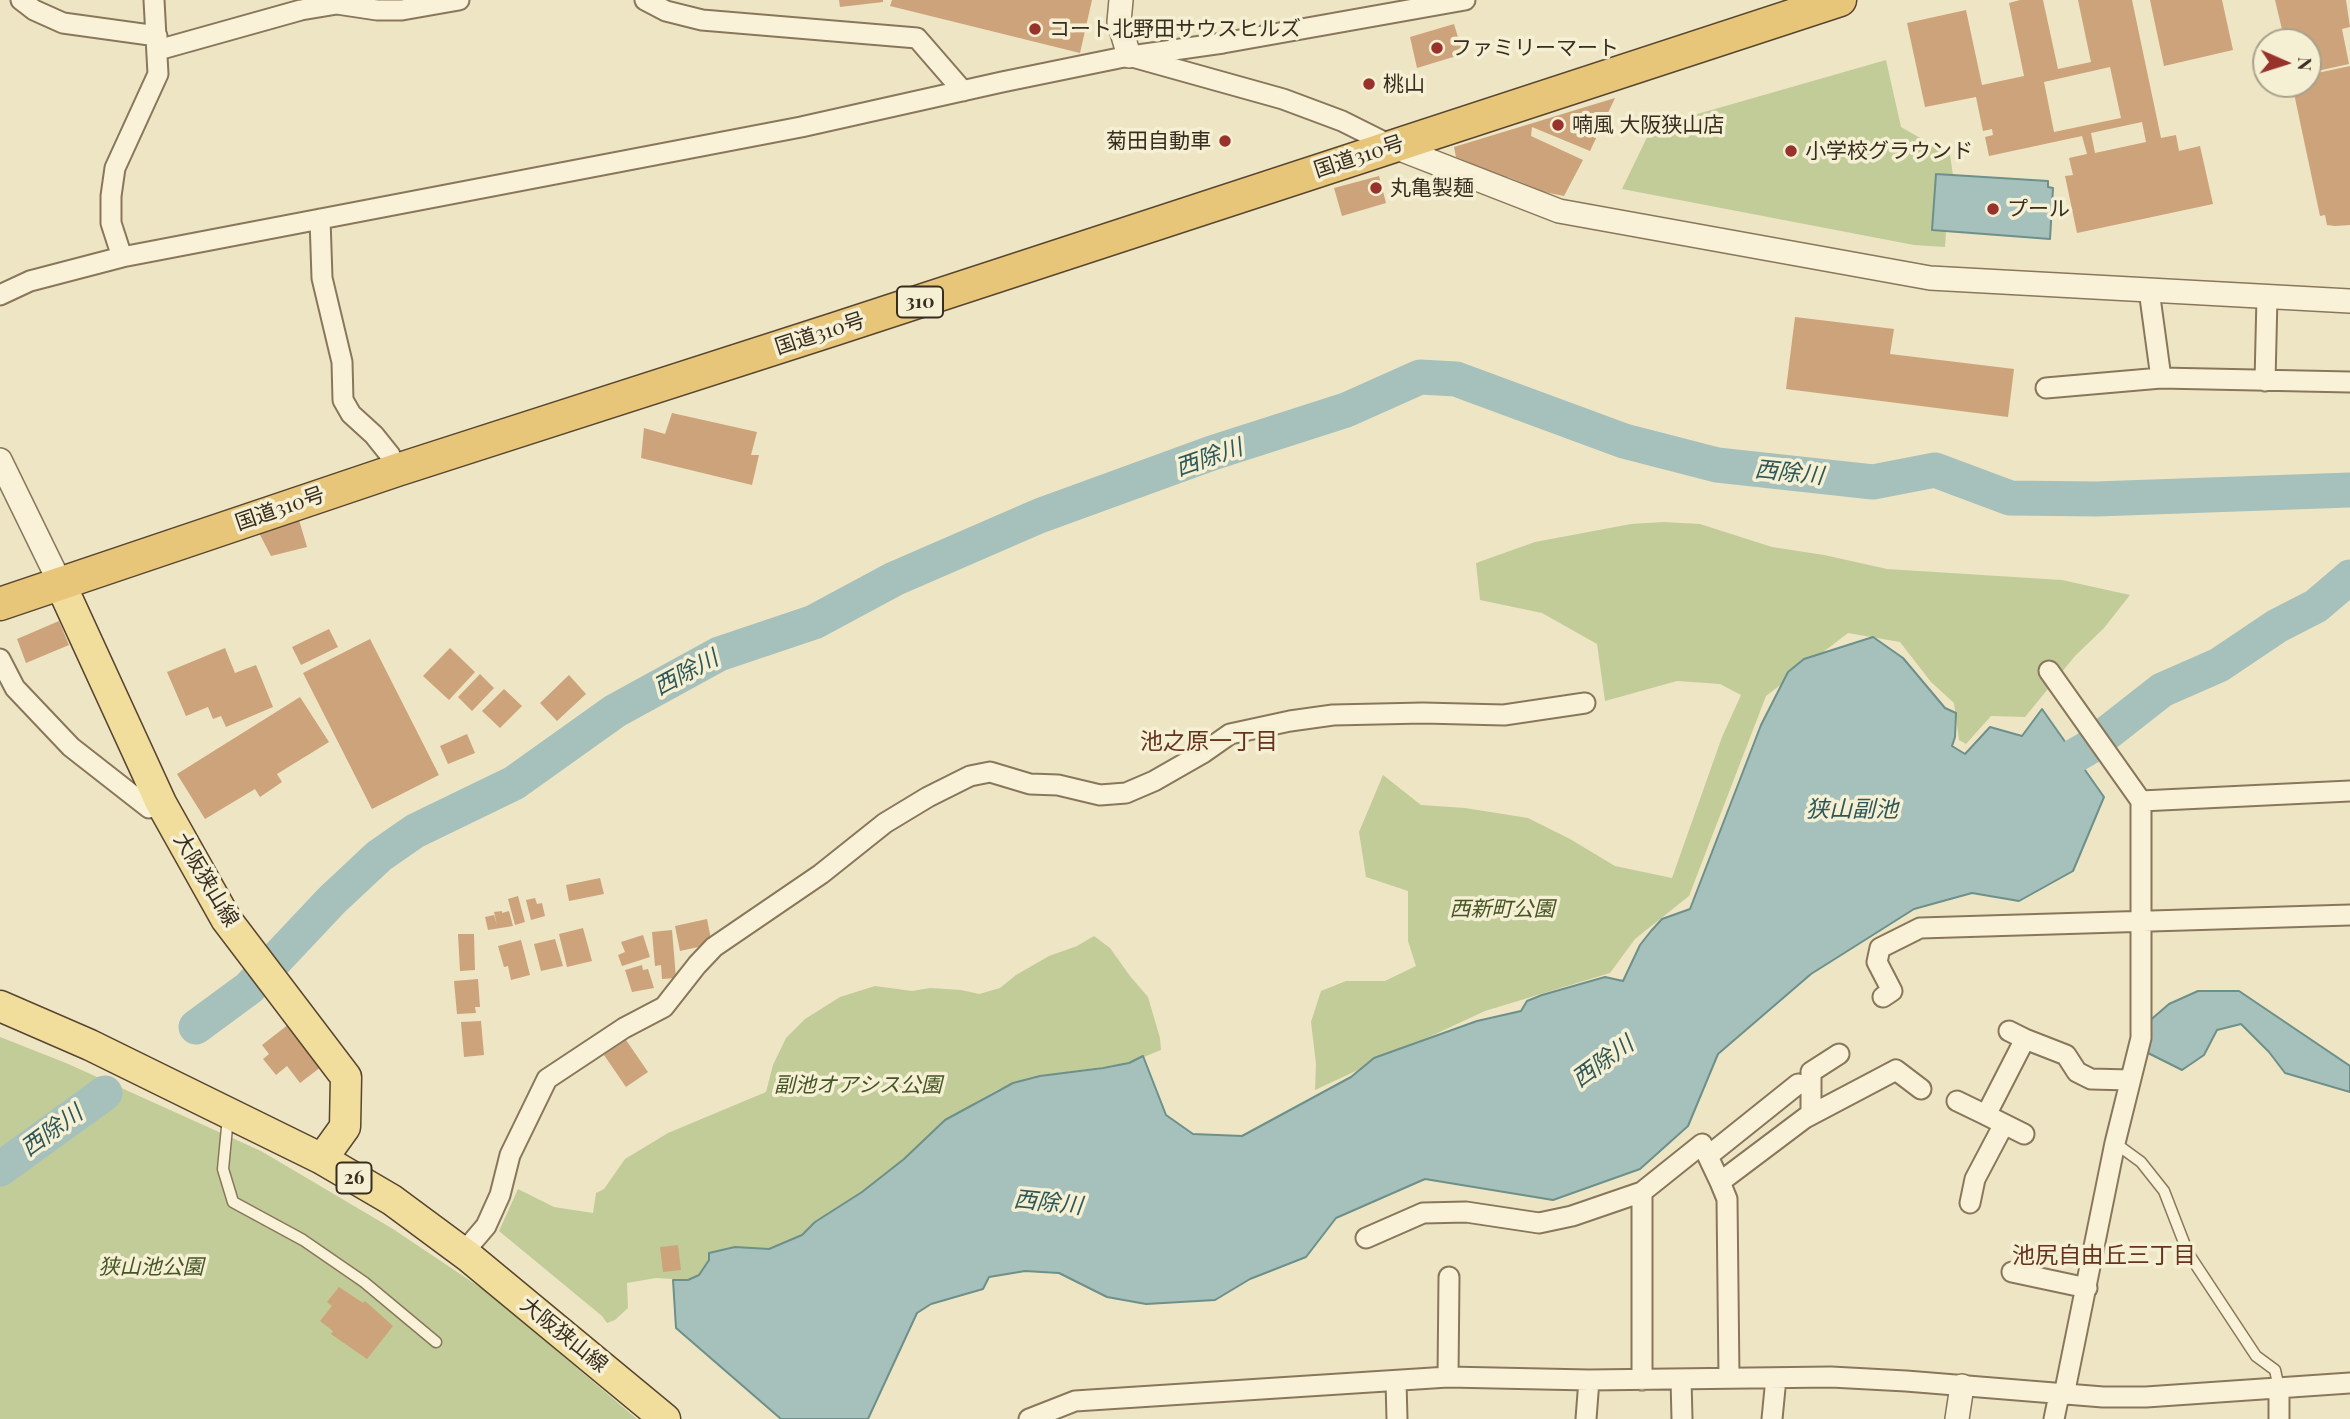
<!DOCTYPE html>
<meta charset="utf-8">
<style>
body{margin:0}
#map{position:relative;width:2350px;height:1419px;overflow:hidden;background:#eee5c4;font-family:"Playfair Display",serif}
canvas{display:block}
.north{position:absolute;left:2252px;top:28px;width:70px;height:70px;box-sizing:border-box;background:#f5efd4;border:2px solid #aaa18c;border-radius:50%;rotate:93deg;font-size:19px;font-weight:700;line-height:28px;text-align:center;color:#392d1f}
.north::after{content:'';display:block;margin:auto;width:24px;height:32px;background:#98332b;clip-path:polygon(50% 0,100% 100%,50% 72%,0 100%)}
</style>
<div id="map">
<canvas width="2350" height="1419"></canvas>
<div class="north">N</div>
</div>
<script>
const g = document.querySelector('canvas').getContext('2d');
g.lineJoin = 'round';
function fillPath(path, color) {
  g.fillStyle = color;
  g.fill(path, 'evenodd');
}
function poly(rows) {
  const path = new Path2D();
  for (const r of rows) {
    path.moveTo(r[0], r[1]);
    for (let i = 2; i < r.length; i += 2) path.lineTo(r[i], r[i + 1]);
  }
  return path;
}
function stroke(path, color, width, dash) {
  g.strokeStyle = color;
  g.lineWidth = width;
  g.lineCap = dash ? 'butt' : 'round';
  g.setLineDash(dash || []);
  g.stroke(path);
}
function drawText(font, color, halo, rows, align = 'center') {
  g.font = font + ' "Playfair Display","Noto Sans JP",serif';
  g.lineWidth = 7;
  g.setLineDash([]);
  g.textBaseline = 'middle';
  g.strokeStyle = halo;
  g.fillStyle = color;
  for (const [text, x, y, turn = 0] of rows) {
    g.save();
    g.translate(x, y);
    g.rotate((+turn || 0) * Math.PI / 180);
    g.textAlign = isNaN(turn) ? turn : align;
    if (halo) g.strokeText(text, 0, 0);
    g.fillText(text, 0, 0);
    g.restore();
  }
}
fillPath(poly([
 [1886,60,1901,127,1950,155,1953,175,1936,174,1932,230,1946,231,1945,247,1914,245,1622,189,1652,127],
 [1663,522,1700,524,1772,547,1824,555,1887,569,2062,580,2130,595,2104,628,2075,656,2025,717,1991,716,1966,744,1959,740,1954,703,1931,682,1900,642,1848,633,1766,696,1689,896,1635,939,1610,973,1485,1011,1315,1090,1316,1064,1311,1022,1321,991,1346,981,1385,981,1416,966,1408,941,1408,891,1366,877,1359,832,1383,775,1421,805,1465,808,1528,818,1570,839,1615,866,1672,878,1722,737,1741,695,1720,684,1677,681,1605,701,1597,644,1542,613,1480,600,1476,563,1535,542,1631,524],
 [1094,936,1110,948,1130,976,1148,997,1160,1038,1161,1050,1129,1063,1040,1076,1013,1083,995,1091,945,1120,904,1159,862,1192,815,1222,802,1235,769,1249,735,1247,709,1259,699,1275,688,1280,656,1278,627,1283,628,1308,615,1320,607,1323,602,1316,499,1231,518,1189,554,1207,593,1213,596,1193,604,1189,625,1159,668,1133,766,1092,773,1065,786,1038,805,1019,840,997,875,986,912,991,930,988,961,990,979,994,1000,988,1016,975,1049,956,1077,946],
 [0,1037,66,1063,261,1151,393,1229,490,1294,637,1419,0,1419]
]), '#c2cc98');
const water = poly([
 [1936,174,2048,181,2048,187,2053,188,2050,239,1932,230,1936,174],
 [1873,637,1903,658,1945,708,1956,713,1955,737,1952,746,1965,754,1990,727,2022,736,2042,709,2104,797,2073,871,2019,901,1972,893,1914,909,1811,974,1718,1054,1688,1126,1640,1169,1553,1200,1425,1179,1336,1218,1306,1257,1250,1279,1215,1300,1146,1304,1107,1297,1059,1273,1025,1271,989,1277,983,1289,931,1304,917,1313,868,1419,781,1419,676,1328,673,1280,688,1280,699,1275,709,1260,709,1253,735,1247,769,1249,802,1235,815,1222,862,1192,904,1159,945,1120,1013,1083,1040,1076,1103,1068,1129,1063,1143,1056,1166,1115,1193,1134,1242,1136,1351,1077,1374,1058,1477,1021,1521,1011,1527,1001,1542,995,1605,977,1623,981,1640,945,1651,931,1662,919,1690,909,1761,725,1788,672,1804,659,1873,637],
 [2198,991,2239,991,2350,1066,2350,1092,2285,1073,2269,1052,2241,1024,2217,1030,2204,1055,2182,1070,2144,1051,2147,1023,2169,1004,2198,991]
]);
fillPath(water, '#a6c1bc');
stroke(water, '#6d908a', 2);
stroke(poly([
 [2035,779,2088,748,2162,690,2219,665,2277,626,2316,606,2350,577],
 [196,1027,249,988,332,900,379,856,415,831,514,783,615,711,719,654,814,622,894,579,1039,516,1212,453,1346,410,1420,377,1456,379,1624,441,1717,465,1873,482,1935,470,2010,498,2096,499,2350,490],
 [0,1169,105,1093]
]), '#a6c1bc', 35);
fillPath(poly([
 [839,0,883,0,883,2,840,7],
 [892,0,1092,0,1080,53,890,6],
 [2020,0,2043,0,2058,69,2091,62,2078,0,2132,0,2161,138,2176,135,2179,151,2200,146,2213,204,2077,233,2065,176,2073,175,2069,158,2087,154,2082,136,1989,156,1985,137,1993,135,1992,129,1983,131,1976,97,1925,107,1907,23,1966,10,1982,85,2024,76,2009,3],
 [2110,67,2121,118,2054,132,2044,82],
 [2142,122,2146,142,2095,153,2091,133],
 [2150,0,2222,0,2233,50,2164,66],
 [2275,0,2346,0,2350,27,2342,29,2349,64,2308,73,2308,42,2297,42,2296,39,2285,42],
 [1454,24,1463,54,1417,68,1410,37],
 [2350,66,2350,225,2335,226,2327,225,2325,215,2320,216,2292,84,2308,84,2308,75],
 [1615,98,1590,151,1532,127,1531,136,1583,160,1564,196,1544,192,1508,177,1507,179,1456,157,1454,147],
 [1379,176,1386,203,1342,216,1334,188],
 [1795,317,1894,329,1890,354,2014,369,2008,417,1786,389],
 [672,413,757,432,751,455,759,455,752,485,641,458,644,428,665,434],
 [299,520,307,547,271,556,259,533],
 [59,621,69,645,26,663,17,639],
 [329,629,338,647,301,665,292,647],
 [370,639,439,775,372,809,303,673],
 [225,648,235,673,256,665,273,707,226,727,221,716,213,719,208,707,186,716,167,672],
 [450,648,475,672,449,700,423,676],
 [480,674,494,688,472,711,458,697],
 [569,675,586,694,557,721,540,703],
 [504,689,522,706,500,728,482,711],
 [300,697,329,742,277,774,282,782,260,797,255,789,205,819,177,774],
 [467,734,475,753,448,764,440,746],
 [600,878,604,894,569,901,566,885],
 [518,896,525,922,515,925,508,899],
 [535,898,537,904,542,903,545,916,531,920,526,900],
 [502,911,502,913,509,911,513,926,488,930,485,917,494,915,497,925,494,912],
 [707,919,712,944,680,951,675,926],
 [583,928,592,961,567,967,559,934],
 [672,930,676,978,662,979,661,965,655,966,652,932],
 [458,934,474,934,475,970,460,971],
 [643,935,650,957,622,966,618,955,625,952,621,942],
 [555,939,563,966,541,971,534,944],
 [521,940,530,975,511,980,508,966,504,967,498,946],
 [642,965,643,970,648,969,654,988,632,992,625,970],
 [478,979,480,1007,475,1007,476,1013,457,1014,454,981],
 [481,1021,484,1055,464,1057,461,1022],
 [289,1024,321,1067,300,1083,287,1066,276,1075,263,1059,269,1054,262,1045],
 [626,1040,648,1072,626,1087,604,1055],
 [678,1245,681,1270,663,1272,660,1247],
 [339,1287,363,1303,365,1301,393,1326,367,1359,331,1334,333,1331,320,1321,332,1306,327,1302]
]), '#cca37a');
const service = poly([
 [228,1117,223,1169,233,1202,303,1240,364,1282,436,1342],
 [2115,1143,2141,1162,2164,1191,2188,1253,2256,1356,2275,1370,2279,1388]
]);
const minor = poly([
 [21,0,34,10,63,23,157,36],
 [645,0,666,11,702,20,917,38,963,91],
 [158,50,301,10,337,4,377,10,402,10,459,0],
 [1138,55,1223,43,1465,0],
 [320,219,322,278,342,362,343,400,351,414,374,435,390,455,397,470],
 [122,257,111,223,111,196,115,168,158,74,154,0],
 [2149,290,2161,378,2350,382],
 [0,295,30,281,122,257,801,127,1002,82,1129,56,1283,99,1342,121,1392,146],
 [2265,381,2267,297],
 [2046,388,2161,378],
 [0,659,15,688,71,747,149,808,161,803],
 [2049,671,2141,801,2141,1038,2115,1143,2064,1395],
 [2141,801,2350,791],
 [1883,997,1892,991,1877,962,1880,948,1920,928,2350,915],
 [2009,1031,2025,1039],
 [1957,1101,1986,1115],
 [1811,1114,1811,1072,1839,1054],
 [2004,1124,2024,1134],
 [1708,1156,1798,1084],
 [1642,1192,1642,1380],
 [1970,1203,1975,1179,2004,1124,1986,1115,2025,1039,2066,1055,2077,1072,2091,1079,2130,1080],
 [1366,1238,1423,1213,1466,1212,1539,1223,1572,1216,1642,1192,1702,1144,1720,1182],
 [463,1253,486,1226,500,1195,510,1155,547,1079,624,1028,664,1007,697,965,714,947,821,874,885,823,928,797,970,776,990,772,1030,784,1058,785,1100,795,1126,793,1154,781,1203,753,1230,734,1290,721,1333,715,1423,713,1504,715,1585,703],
 [2012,1272,2087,1288],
 [1448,1377,1449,1277],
 [1729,1378,1727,1199,1720,1182,1805,1118,1896,1070,1921,1089],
 [1681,1379,1682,1419],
 [1396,1381,1397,1419],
 [2279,1388,2279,1419],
 [1029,1419,1075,1401,1448,1377,1589,1380,1831,1377,1906,1381,2103,1397,2146,1397,2350,1383],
 [1586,1419,1589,1380],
 [1772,1419,1776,1378],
 [2054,1419,2059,1395]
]);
const tertiary = poly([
 [1121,0,1119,22,1129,56],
 [1392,146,1559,211,1930,278,2350,301],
 [0,460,60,583],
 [1957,1419,1962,1386]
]);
const primary = poly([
 [60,583,161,803,226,919,346,1077,345,1127,322,1159],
 [0,1006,90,1045,322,1159,392,1200,469,1257,665,1419]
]);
const trunk = poly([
 [0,604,397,470,835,329,1840,0]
]);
stroke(service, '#89775b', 13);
stroke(minor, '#89775b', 23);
stroke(tertiary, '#89775b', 26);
stroke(primary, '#57452f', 33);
stroke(trunk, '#57452f', 35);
stroke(service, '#f9f2d8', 10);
stroke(minor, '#f9f2d8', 19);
stroke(tertiary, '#f9f2d8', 23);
stroke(primary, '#f1de9d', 30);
stroke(trunk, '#e7c67a', 32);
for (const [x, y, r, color] of [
 [1035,29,7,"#98332b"],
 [1437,48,7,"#98332b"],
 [1369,84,7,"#98332b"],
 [1558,125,7,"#98332b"],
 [1225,141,7,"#98332b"],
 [1791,151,7,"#98332b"],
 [1376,188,7,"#98332b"],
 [1993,209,7,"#98332b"]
]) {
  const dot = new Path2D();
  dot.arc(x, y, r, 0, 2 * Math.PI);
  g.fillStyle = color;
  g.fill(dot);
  stroke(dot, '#f5efd4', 2.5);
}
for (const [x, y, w] of [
 [920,302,46],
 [354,1178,35]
]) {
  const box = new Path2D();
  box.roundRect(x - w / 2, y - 15.5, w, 31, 5);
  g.fillStyle = '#f5efd4';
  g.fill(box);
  stroke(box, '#392d1f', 2);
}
drawText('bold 19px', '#392d1f', null, [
 ["310",920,302],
 ["26",354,1178]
]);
drawText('21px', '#392d1f', '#f5efd4', [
 ["コート北野田サウスヒルズ",1049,29],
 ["ファミリーマート",1451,48],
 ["桃山",1383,84],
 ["喃風 大阪狭山店",1572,125],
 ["菊田自動車",1211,141,"right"],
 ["小学校グラウンド",1805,151],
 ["丸亀製麺",1390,188],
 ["プール",2007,209]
], 'left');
drawText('21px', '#392d1f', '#f5efd4', [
 ["国道310号",1359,157,-18],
 ["国道310号",820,334,-18],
 ["国道310号",280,509,-19],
 ["大阪狭山線",206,880,59],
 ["大阪狭山線",564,1335,39]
]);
drawText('italic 21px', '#455525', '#f5efd4', [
 ["西新町公園",1502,909],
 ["副池オアシス公園",858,1085],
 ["狭山池公園",151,1267]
]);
drawText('italic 23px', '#2e5858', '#f5efd4', [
 ["西除川",1209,458,-19],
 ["西除川",1789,473,6],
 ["西除川",686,673,-28],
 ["狭山副池",1852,810],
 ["西除川",1603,1062,-36],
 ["西除川",52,1131,-36],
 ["西除川",1048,1203,6]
]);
drawText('23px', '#65331e', '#f5efd4', [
 ["池之原一丁目",1209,742],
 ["池尻自由丘三丁目",2104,1256]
]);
</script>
